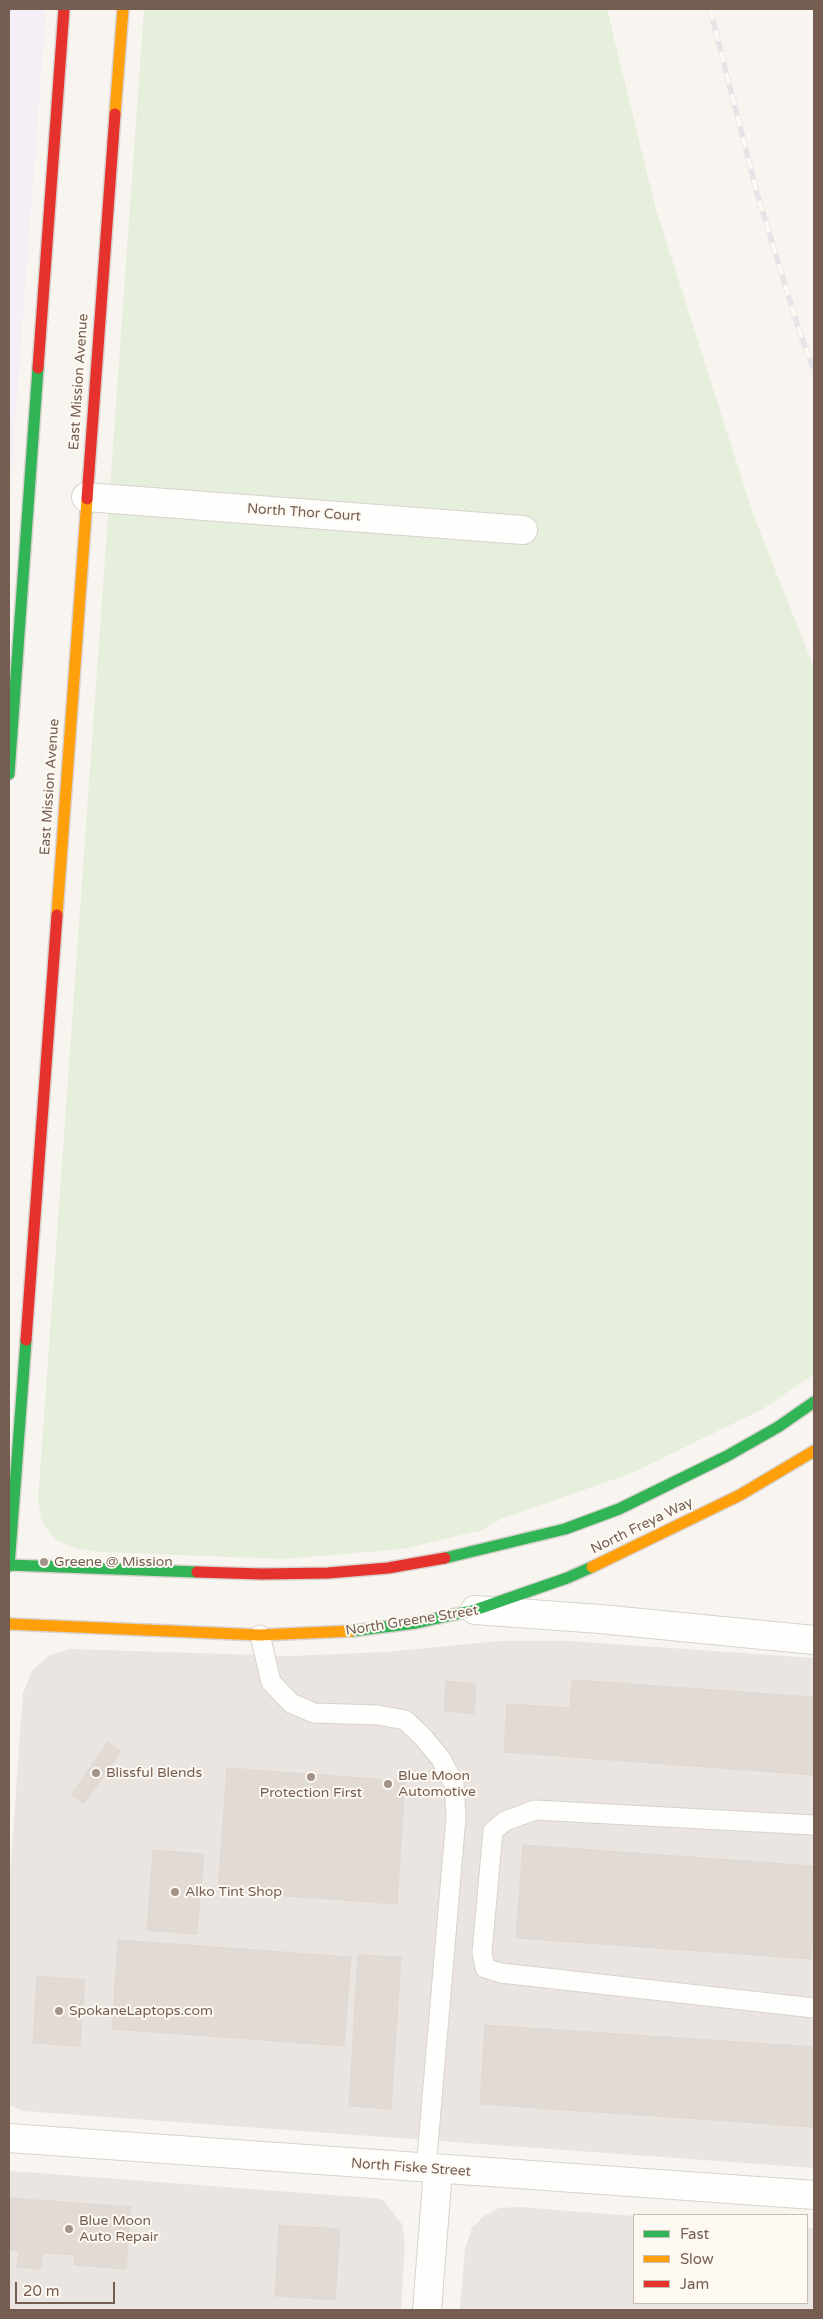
<!DOCTYPE html>
<style>
body{margin:0}
#map{position:relative;width:823px;height:2319px;overflow:hidden;background:#f8f5f0;font-family:"Varela Round",sans-serif}
canvas{display:block}
.frame{position:absolute;inset:0;border:10px solid #755e51;pointer-events:none}
.legend{position:absolute;left:633px;top:2214px;width:175px;height:90px;box-sizing:border-box;background:#fefaf3;border:1px solid #c7bcb2;margin:0;padding:6px 9px;list-style:none;font-size:15px;color:#755e51}
.legend li{display:flex;align-items:center;gap:10px;height:25px}
.legend b{width:25px;border:1px solid #c7bcb2}
.scale{position:absolute;left:15px;top:2282px;width:100px;height:22px;box-sizing:border-box;border:2px solid #755e51;border-top:0;padding-left:6px;font-size:15px;line-height:18px;white-space:nowrap;color:#755e51;-webkit-text-stroke:4px #fefaf3;paint-order:stroke}
</style>
<div id="map">
<canvas width="823" height="2319"></canvas>
<div class="frame"></div>
<ul class="legend">
<li><b style="height:6px;background:#30b455"></b>Fast</li>
<li><b style="height:6px;background:#ff9f0a"></b>Slow</li>
<li><b style="height:6px;background:#e5322d"></b>Jam</li>
</ul>
<div class="scale">20 m</div>
</div>
<script>
const g = document.querySelector('canvas').getContext('2d');
g.lineJoin = 'round';
function fillPath(path, color) {
  g.fillStyle = color;
  g.fill(path, 'evenodd');
}
function poly(rows) {
  const path = new Path2D();
  for (const r of rows) {
    path.moveTo(r[0], r[1]);
    for (let i = 2; i < r.length; i += 2) path.lineTo(r[i], r[i + 1]);
  }
  return path;
}
function stroke(path, color, width, dash) {
  g.strokeStyle = color;
  g.lineWidth = width;
  g.lineCap = dash ? 'butt' : 'round';
  g.setLineDash(dash || []);
  g.stroke(path);
}
function drawText(font, color, halo, rows, align = 'center') {
  g.font = font + ' "Varela Round",sans-serif';
  g.lineWidth = 4;
  g.setLineDash([]);
  g.textBaseline = 'middle';
  g.strokeStyle = halo;
  g.fillStyle = color;
  for (const [text, x, y, turn = 0] of rows) {
    g.save();
    g.translate(x, y);
    g.rotate((+turn || 0) * Math.PI / 180);
    g.textAlign = isNaN(turn) ? turn : align;
    if (halo) g.strokeText(text, 0, 0);
    g.fillText(text, 0, 0);
    g.restore();
  }
}
fillPath(poly([
 [499,1641,570,1641,814,1658,814,2168,23,2111,9,2105,9,1890,23,1693,32,1671,49,1655,71,1649,290,1656,386,1652],
 [11,2171,372,2198,383,2200,402,2224,405,2244,401,2310,9,2310,9,2172],
 [520,2207,634,2216,634,2303,807,2303,807,2228,814,2229,814,2310,460,2310,465,2249,472,2228,484,2216,499,2208]
]), '#eae5e1');
fillPath(poly([
 [9,9,46,9,9,505]
]), '#f5eef4');
fillPath(poly([
 [144,9,607,9,655,206,753,514,814,668,814,1374,763,1409,632,1473,501,1519,482,1530,403,1549,283,1559,101,1552,77,1549,56,1540,42,1522,38,1501]
]), '#e6eedc');
const building = poly([
 [572,1680,814,1697,814,1775,504,1752,507,1704,570,1708,572,1680],
 [446,1681,476,1684,474,1714,444,1711,446,1681],
 [108,1742,121,1751,84,1804,71,1795,108,1742],
 [227,1768,405,1781,397,1904,218,1891,227,1768],
 [523,1845,814,1866,814,1910,811,1959,516,1938,523,1845],
 [153,1850,204,1854,197,1934,147,1930,153,1850],
 [118,1940,351,1957,344,2046,112,2029,118,1940],
 [358,1955,401,1957,391,2109,349,2106,358,1955],
 [37,1976,85,1980,80,2046,33,2043,37,1976],
 [485,2025,814,2047,814,2127,480,2104,485,2025],
 [9,2198,131,2207,126,2269,74,2265,75,2255,42,2253,41,2269,17,2267,19,2251,9,2250,9,2198],
 [279,2225,340,2229,335,2300,275,2296,279,2225]
]);
fillPath(building, '#e2dbd5');
stroke(building, '#e0d9d3', 1);
const lane = poly([
 [260,1635,271,1682,291,1703,314,1713,378,1715,405,1720,423,1737,441,1759,454,1784,456,1817,426,2169],
 [814,1825,535,1810,505,1821,493,1831,482,1952,485,1968,501,1973,814,2008]
]);
const street = poly([
 [86,497,523,530],
 [475,1610,600,1619,814,1640],
 [9,2138,814,2195],
 [427,2310,438,2170]
]);
const fast = poly([
 [9,774,38,368],
 [445,1558,565,1529,619,1509,727,1456,778,1427,814,1402],
 [9,1565,197,1572],
 [9,1566,26,1340],
 [352,1631,416,1623,475,1610,567,1578,592,1567]
]);
const slow = poly([
 [115,114,123,9],
 [57,915,87,499],
 [592,1567,740,1495,814,1451],
 [9,1624,260,1635,352,1631]
]);
const jam = poly([
 [38,368,64,9],
 [87,499,115,114],
 [26,1340,57,915],
 [197,1572,262,1574,328,1573,388,1568,445,1558]
]);
stroke(lane, '#d8d2ce', 21);
stroke(street, '#d8d2ce', 30);
stroke(fast, '#d9d1cd', 14);
stroke(slow, '#d9d1cd', 14);
stroke(jam, '#d9d1cd', 14);
stroke(lane, '#fefefd', 19);
stroke(street, '#fefefd', 28);
stroke(fast, '#30b455', 11);
stroke(slow, '#ff9f0a', 11);
stroke(jam, '#e5322d', 11);
const rail = poly([
 [710,9,757,193,798,327,814,371]
]);
stroke(rail, '#e6e4e6', 5.5);
stroke(rail, '#fefaf3', 4, [11]);
for (const [x, y, r, color] of [
 [44,1562,5,"#a39389"],
 [96,1773,5,"#a39389"],
 [311,1777,5,"#a39389"],
 [388,1784,5,"#a39389"],
 [175,1892,5,"#a39389"],
 [59,2011,5,"#a39389"],
 [69,2229,5,"#a39389"]
]) {
  const dot = new Path2D();
  dot.arc(x, y, r, 0, 2 * Math.PI);
  g.fillStyle = color;
  g.fill(dot);
  stroke(dot, '#fefaf3', 2);
}
drawText('14px', '#755e51', '#fefaf3', [
 ["East Mission Avenue",79,382,-86],
 ["North Thor Court",304,513,4],
 ["East Mission Avenue",50,787,-86],
 ["North Freya Way",642,1526,-26],
 ["North Greene Street",412,1621,-9],
 ["North Fiske Street",411,2168,4]
]);
drawText('14px', '#755e51', '#fefaf3', [
 ["Greene @ Mission",54,1562],
 ["Blissful Blends",106,1773],
 ["Blue Moon",398,1776],
 ["Automotive",398,1792],
 ["Protection First",311,1793,"center"],
 ["Alko Tint Shop",185,1892],
 ["SpokaneLaptops.com",69,2011],
 ["Blue Moon",79,2221],
 ["Auto Repair",79,2237]
], 'left');
</script>
